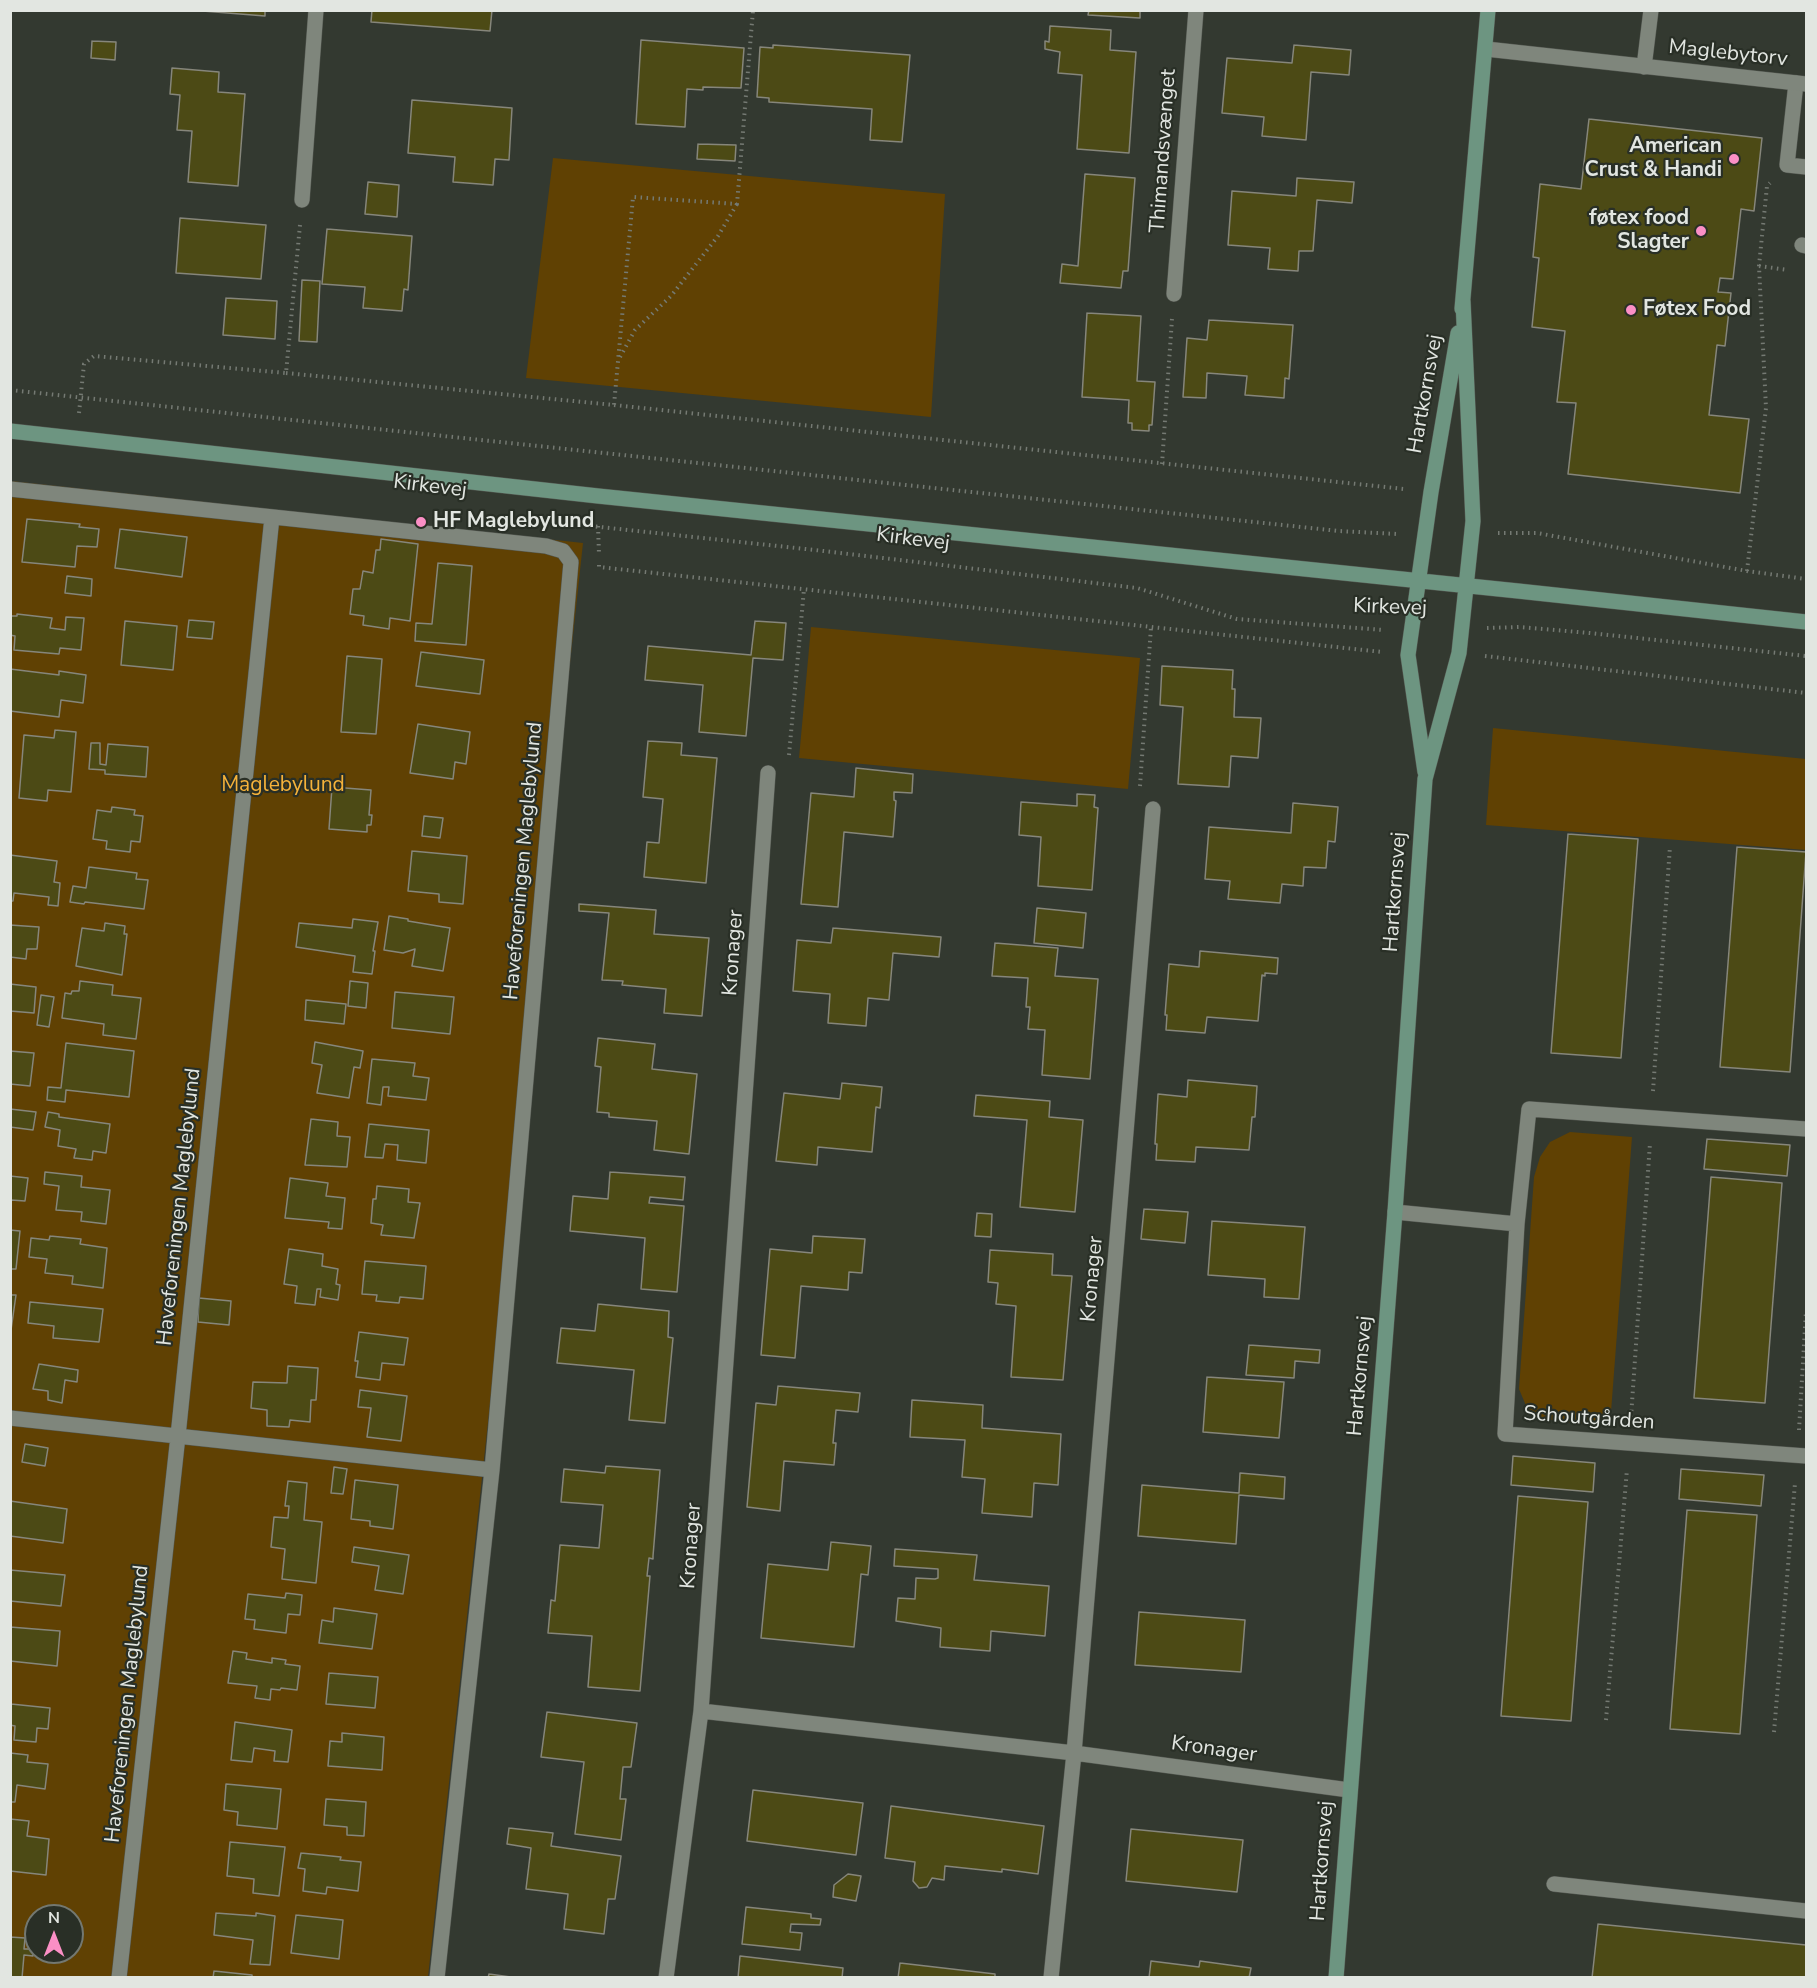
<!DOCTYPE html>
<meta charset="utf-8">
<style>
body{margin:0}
#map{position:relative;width:1817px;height:1988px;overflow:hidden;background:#333930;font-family:"Nunito Sans",sans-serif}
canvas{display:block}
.frame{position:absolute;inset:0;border:12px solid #e2e6e1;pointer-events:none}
.north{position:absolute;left:24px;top:1904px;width:60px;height:60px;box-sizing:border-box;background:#292f26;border:2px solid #737871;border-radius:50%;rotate:0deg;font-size:16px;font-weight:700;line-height:24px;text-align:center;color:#e2e6e1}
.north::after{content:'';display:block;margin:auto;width:21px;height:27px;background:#fb8fc5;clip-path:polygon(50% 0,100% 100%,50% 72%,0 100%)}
</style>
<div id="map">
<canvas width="1817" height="1988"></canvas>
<div class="frame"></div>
<div class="north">N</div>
</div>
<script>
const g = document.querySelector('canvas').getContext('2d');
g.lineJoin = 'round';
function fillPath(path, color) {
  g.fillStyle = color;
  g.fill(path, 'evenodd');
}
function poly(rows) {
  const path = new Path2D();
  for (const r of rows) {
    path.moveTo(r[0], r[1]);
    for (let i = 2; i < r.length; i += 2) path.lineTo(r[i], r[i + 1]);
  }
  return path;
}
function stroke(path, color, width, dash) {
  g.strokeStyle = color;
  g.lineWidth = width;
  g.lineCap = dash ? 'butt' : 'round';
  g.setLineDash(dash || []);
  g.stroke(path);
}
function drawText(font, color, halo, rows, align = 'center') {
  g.font = font + ' "Nunito Sans",sans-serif';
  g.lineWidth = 4.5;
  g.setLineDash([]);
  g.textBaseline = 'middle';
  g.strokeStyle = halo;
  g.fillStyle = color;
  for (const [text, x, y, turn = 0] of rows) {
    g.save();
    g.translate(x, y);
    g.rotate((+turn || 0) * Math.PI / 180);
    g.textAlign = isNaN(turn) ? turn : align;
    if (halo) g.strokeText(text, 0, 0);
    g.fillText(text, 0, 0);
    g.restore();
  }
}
fillPath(poly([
 [553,158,945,194,931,417,526,378],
 [11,481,583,543,428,1977,11,1978],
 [36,1916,72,1916,72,1952,36,1952],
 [811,627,1140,658,1128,789,799,758],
 [1493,728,1806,759,1806,850,1486,825],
 [1570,1132,1632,1137,1610,1425,1559,1422,1541,1417,1527,1408,1519,1389,1534,1177,1540,1157,1550,1142]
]), '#604103');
const building = poly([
 [190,10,265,10,265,16,190,10],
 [372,10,492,10,490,31,371,22,372,10],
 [1089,10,1140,10,1140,18,1088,15,1089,10],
 [1050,26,1111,30,1110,50,1136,52,1129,153,1077,149,1082,75,1058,73,1060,52,1045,49,1045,41,1049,42,1050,26],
 [641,40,744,48,741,88,703,87,703,90,687,89,685,127,636,124,641,40],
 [92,41,116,42,115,60,91,58,92,41],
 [773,45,910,55,902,142,870,140,872,109,769,102,769,98,757,97,760,47,773,48,773,45],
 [1294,45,1351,50,1349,75,1311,72,1306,140,1262,136,1264,117,1222,113,1227,58,1292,63,1294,45],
 [172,68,219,72,218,92,245,94,238,186,188,182,192,131,177,130,180,95,170,94,172,68],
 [412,100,512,108,509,160,495,159,493,185,453,182,455,157,408,153,412,100],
 [1589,119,1762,138,1754,211,1741,209,1733,279,1720,278,1718,292,1731,293,1725,346,1717,345,1709,415,1749,419,1740,493,1568,474,1576,403,1557,402,1565,331,1532,327,1539,258,1533,257,1540,184,1581,189,1589,119],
 [698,144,736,145,735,161,697,159,698,144],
 [1085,174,1135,178,1128,271,1123,271,1121,288,1060,283,1062,264,1078,266,1085,174],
 [1297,178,1354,182,1352,203,1317,200,1313,251,1299,251,1298,271,1268,269,1270,248,1228,245,1232,191,1296,196,1297,178],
 [368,182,399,185,397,217,365,214,368,182],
 [180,218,266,225,261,279,176,273,180,218],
 [327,229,412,236,408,290,404,289,402,311,363,308,365,287,322,284,327,229],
 [302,280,320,281,317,342,299,341,302,280],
 [226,298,277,301,275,339,223,335,226,298],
 [1087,313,1141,316,1137,381,1155,382,1152,425,1149,425,1149,431,1132,430,1132,423,1128,423,1129,400,1082,397,1087,313],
 [1209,320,1293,325,1289,379,1285,378,1284,398,1245,395,1247,376,1207,373,1206,398,1183,397,1187,338,1207,340,1209,320],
 [27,519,80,524,79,527,99,529,97,547,77,546,75,567,22,562,27,519],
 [120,529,187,537,182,577,115,568,120,529],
 [381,539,418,544,410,621,390,618,389,629,363,625,364,616,350,614,353,589,360,589,363,571,373,573,376,550,380,550,381,539],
 [438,563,472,566,466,645,415,641,416,623,432,624,438,563],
 [67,576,92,579,91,596,65,593,67,576],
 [17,614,52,618,50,628,65,630,66,617,84,618,81,650,60,648,59,654,14,650,15,636,10,635,10,616,17,616,17,614],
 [189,620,214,622,212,639,187,637,189,620],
 [125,621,177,626,173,670,121,665,125,621],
 [755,621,786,623,783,660,753,658,746,736,699,732,703,685,645,680,648,646,751,655,755,621],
 [421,652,484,660,480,694,416,686,421,652],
 [347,656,382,659,376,734,341,732,347,656],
 [1162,666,1233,670,1232,689,1235,689,1234,717,1261,718,1258,758,1231,756,1229,787,1178,784,1183,707,1160,705,1162,666],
 [10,669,59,675,59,671,86,675,83,703,61,700,59,717,10,711,10,669],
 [418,724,470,732,466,764,455,762,453,779,410,773,418,724],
 [55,730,76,732,71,792,48,790,47,801,19,798,24,735,54,738,55,730],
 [648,741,682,743,681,755,717,758,706,883,644,877,647,842,659,843,663,799,643,797,648,741],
 [91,743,100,743,100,764,106,765,108,744,148,747,146,777,105,774,105,770,89,769,91,743],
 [856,768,913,774,912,793,894,792,894,800,896,801,893,837,844,832,838,907,801,904,811,793,854,797,856,768],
 [332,787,371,790,369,815,372,815,371,825,367,825,367,832,329,829,332,787],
 [1077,794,1095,795,1094,807,1098,808,1092,890,1038,886,1041,837,1019,835,1021,802,1077,806,1077,794],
 [1293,803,1338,807,1335,842,1328,841,1326,868,1304,867,1303,886,1282,884,1280,903,1228,899,1230,881,1205,879,1209,827,1291,833,1293,803],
 [112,807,135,810,134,815,143,816,140,842,131,841,130,852,106,849,107,841,93,839,97,810,111,812,112,807],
 [424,816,443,818,440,838,422,836,424,816],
 [1568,834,1638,839,1621,1058,1551,1053,1568,834],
 [1737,847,1806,852,1790,1072,1720,1067,1737,847],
 [412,851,467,856,463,904,439,902,439,894,408,891,412,851],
 [10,855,57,861,54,882,60,883,58,906,48,905,49,897,14,893,13,901,10,901,10,855],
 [89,867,137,873,136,879,148,880,144,909,85,902,84,904,70,902,73,886,86,888,89,867],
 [579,904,656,910,654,934,709,938,702,1016,664,1013,666,989,622,985,623,981,602,980,609,913,579,911,579,904],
 [1037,908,1086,913,1083,948,1034,943,1037,908],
 [389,916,408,919,408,921,450,928,443,971,412,966,415,949,403,953,384,950,389,916],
 [353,919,378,922,373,951,375,951,372,974,353,972,355,956,296,947,299,923,352,928,353,919],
 [105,923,125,926,124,934,127,934,122,975,76,966,82,928,104,931,105,923],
 [10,925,39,927,37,949,27,949,26,959,10,957,10,925],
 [833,928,941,937,939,957,893,953,889,1000,868,998,866,1026,828,1023,830,994,793,991,797,940,831,943,833,928],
 [995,943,1058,948,1055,976,1098,979,1090,1079,1042,1075,1045,1030,1028,1029,1030,1007,1026,1007,1028,978,992,976,995,943],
 [1200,951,1278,958,1277,974,1265,973,1265,976,1262,975,1258,1021,1207,1017,1205,1033,1166,1030,1167,1015,1165,1015,1169,964,1199,967,1200,951],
 [80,981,113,985,112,995,141,998,136,1039,103,1035,104,1024,62,1018,65,993,71,994,72,991,79,991,80,981],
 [350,981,368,983,366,1008,348,1006,350,981],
 [10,984,36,987,34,1013,10,1011,10,984],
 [395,992,454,997,450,1034,392,1028,395,992],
 [41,995,54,997,49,1027,37,1025,41,995],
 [306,1000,346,1004,344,1024,305,1020,306,1000],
 [598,1038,655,1044,652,1069,697,1074,689,1154,654,1150,657,1121,609,1117,609,1113,597,1112,601,1067,595,1066,598,1038],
 [315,1042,363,1051,360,1068,354,1067,349,1098,317,1093,322,1065,312,1063,315,1042],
 [66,1043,134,1051,129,1097,66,1090,65,1102,47,1100,48,1087,61,1088,66,1043],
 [10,1051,34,1053,30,1086,10,1084,10,1051],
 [372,1059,415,1063,413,1076,429,1078,426,1100,388,1096,389,1087,383,1087,381,1105,367,1103,372,1059],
 [1188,1080,1257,1086,1255,1117,1252,1117,1249,1150,1196,1147,1195,1162,1156,1160,1157,1144,1155,1144,1158,1094,1187,1097,1188,1080],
 [842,1083,882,1087,880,1108,876,1107,872,1152,818,1147,817,1165,776,1161,784,1093,840,1099,842,1083],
 [976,1095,1050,1101,1049,1117,1083,1120,1075,1212,1020,1207,1027,1120,974,1116,976,1095],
 [10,1109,36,1112,33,1130,10,1127,10,1109],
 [48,1112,59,1114,59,1117,110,1124,106,1153,93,1151,92,1160,74,1158,76,1149,58,1146,60,1130,45,1127,48,1112],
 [311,1119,338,1122,337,1136,350,1137,347,1167,305,1165,311,1119],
 [369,1124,429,1130,426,1163,397,1160,398,1145,385,1144,383,1158,365,1157,369,1124],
 [1707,1139,1790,1145,1787,1176,1704,1169,1707,1139],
 [45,1172,82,1176,81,1187,110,1190,106,1224,81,1221,82,1212,56,1210,59,1186,44,1184,45,1172],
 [610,1172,685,1177,683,1200,650,1197,649,1203,684,1206,677,1292,641,1289,645,1238,570,1231,573,1196,608,1199,610,1172],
 [10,1176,28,1178,25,1201,11,1200,10,1209,10,1176],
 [1711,1177,1782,1183,1765,1403,1694,1398,1711,1177],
 [290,1178,328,1183,326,1196,345,1198,342,1229,328,1228,329,1222,285,1218,290,1178],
 [377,1186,409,1189,408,1202,420,1203,414,1238,381,1235,383,1225,371,1223,373,1199,376,1199,377,1186],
 [1144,1209,1188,1212,1185,1243,1141,1239,1144,1209],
 [977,1213,992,1214,991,1237,975,1236,977,1213],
 [1212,1221,1305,1227,1299,1299,1264,1297,1265,1279,1208,1275,1212,1221],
 [10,1230,20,1231,16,1269,10,1269,10,1230],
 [50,1236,81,1239,80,1244,107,1248,103,1288,72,1284,73,1276,45,1273,47,1259,29,1257,31,1238,49,1240,50,1236],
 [813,1236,865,1239,862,1273,849,1272,848,1290,801,1286,795,1358,761,1355,770,1249,812,1253,813,1236],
 [289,1249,323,1254,322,1266,338,1269,336,1284,340,1285,338,1300,320,1297,321,1289,317,1289,315,1305,295,1303,297,1286,284,1284,289,1249],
 [990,1250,1053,1254,1052,1275,1072,1276,1063,1380,1011,1377,1016,1306,996,1304,998,1283,988,1282,990,1250],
 [365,1261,426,1266,423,1299,400,1297,399,1303,376,1301,377,1295,362,1294,365,1261],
 [10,1295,16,1295,11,1330,10,1329,10,1295],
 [199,1298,231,1301,229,1325,198,1322,199,1298],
 [30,1302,103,1309,99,1342,53,1338,54,1326,28,1323,30,1302],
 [598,1304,669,1311,668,1337,673,1338,665,1423,629,1420,634,1370,557,1363,561,1328,595,1331,598,1304],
 [359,1332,408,1338,404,1365,382,1363,380,1380,356,1377,358,1361,355,1361,359,1332],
 [1249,1345,1320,1350,1319,1363,1295,1361,1294,1378,1246,1375,1249,1345],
 [39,1364,78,1370,77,1382,65,1380,62,1403,48,1400,48,1391,33,1389,39,1364],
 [288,1366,318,1368,316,1400,311,1400,310,1422,290,1420,289,1427,267,1426,267,1410,251,1408,253,1382,287,1383,288,1366],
 [1207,1377,1284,1382,1279,1438,1203,1432,1207,1377],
 [778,1386,860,1393,858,1412,836,1410,833,1443,836,1443,834,1465,784,1461,780,1511,747,1507,756,1403,776,1405,778,1386],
 [360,1390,407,1396,401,1441,367,1437,371,1408,358,1407,360,1390],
 [912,1400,983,1405,982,1428,1061,1434,1058,1485,1034,1483,1032,1517,982,1513,985,1479,962,1477,965,1440,910,1437,912,1400],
 [25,1444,48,1448,45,1466,22,1462,25,1444],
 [1513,1456,1595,1463,1593,1492,1511,1485,1513,1456],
 [606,1466,660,1470,653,1556,653,1559,649,1558,647,1576,650,1576,640,1691,588,1687,592,1636,548,1633,551,1600,555,1601,560,1545,599,1548,603,1505,561,1502,564,1469,605,1473,606,1466],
 [334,1467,347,1469,343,1494,331,1493,334,1467],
 [1681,1469,1764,1475,1761,1506,1679,1499,1681,1469],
 [1240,1473,1285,1477,1284,1499,1239,1495,1236,1544,1138,1536,1142,1485,1239,1493,1240,1473],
 [355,1480,398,1485,393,1529,370,1526,370,1521,351,1519,355,1480],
 [288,1481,307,1483,304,1520,322,1522,316,1583,282,1579,285,1549,271,1547,274,1517,288,1518,289,1506,285,1506,288,1481],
 [1518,1496,1588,1502,1571,1721,1501,1716,1518,1496],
 [10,1501,67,1509,63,1543,10,1536,10,1501],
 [1687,1510,1757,1515,1740,1734,1670,1729,1687,1510],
 [831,1542,871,1546,868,1575,861,1574,854,1647,761,1638,768,1564,828,1570,831,1542],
 [354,1547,409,1555,403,1594,375,1590,379,1566,352,1562,354,1547],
 [895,1549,977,1555,974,1580,1049,1586,1045,1636,991,1631,990,1651,940,1647,941,1628,896,1621,898,1598,915,1599,916,1578,935,1579,938,1578,938,1569,894,1566,895,1549],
 [10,1570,65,1575,61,1606,10,1601,10,1570],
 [286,1593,302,1595,300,1615,288,1614,286,1633,254,1629,255,1620,245,1619,248,1594,285,1598,286,1593],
 [334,1608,377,1614,372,1649,319,1643,322,1620,333,1622,334,1608],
 [1139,1612,1245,1620,1241,1672,1135,1665,1139,1612],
 [10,1627,60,1631,57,1666,10,1661,10,1627],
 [233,1651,247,1653,246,1659,272,1663,272,1658,286,1660,285,1664,300,1666,297,1690,281,1688,280,1690,271,1689,270,1700,255,1698,257,1686,228,1683,233,1651],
 [329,1673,378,1677,375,1708,326,1704,329,1673],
 [10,1698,11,1704,50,1708,48,1729,37,1728,36,1742,14,1740,15,1726,10,1725,10,1698],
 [547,1712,637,1723,631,1767,623,1767,620,1799,626,1799,621,1840,575,1834,584,1762,541,1757,547,1712],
 [235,1722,292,1730,288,1762,274,1761,275,1751,254,1748,252,1762,231,1760,235,1722],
 [342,1733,384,1737,382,1770,328,1766,330,1741,342,1742,342,1733],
 [10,1753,28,1755,27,1762,48,1764,45,1789,17,1785,15,1802,10,1802,10,1753],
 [226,1784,281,1789,277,1829,237,1825,238,1812,224,1810,226,1784],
 [753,1790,863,1803,856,1855,747,1841,753,1790],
 [326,1799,366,1802,364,1836,347,1835,347,1827,324,1825,326,1799],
 [891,1806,1044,1826,1038,1874,1002,1869,1002,1872,945,1866,944,1880,932,1878,927,1887,919,1888,913,1881,915,1862,885,1858,891,1806],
 [10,1819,29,1821,27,1836,49,1839,46,1875,10,1871,10,1819],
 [509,1828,553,1833,551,1846,621,1856,615,1899,608,1899,604,1934,564,1929,568,1894,526,1889,531,1848,507,1844,509,1828],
 [1131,1829,1243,1840,1237,1892,1126,1881,1131,1829],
 [230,1842,285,1847,279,1896,253,1893,254,1879,227,1876,230,1842],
 [301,1853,341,1857,340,1860,361,1862,358,1891,327,1887,326,1894,303,1891,305,1869,298,1868,301,1853],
 [848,1874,861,1876,856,1901,833,1897,834,1885,848,1874],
 [746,1907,811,1914,811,1918,821,1919,820,1925,791,1924,790,1932,802,1933,800,1950,742,1944,746,1907],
 [216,1913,256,1916,256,1913,275,1916,270,1965,250,1964,253,1940,214,1935,216,1913],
 [296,1915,343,1920,339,1959,291,1953,296,1915],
 [1598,1924,1806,1945,1806,1978,1592,1978,1598,1924],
 [10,1937,25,1938,24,1949,34,1949,33,1956,24,1955,22,1978,10,1978,10,1937],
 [740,1956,843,1968,842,1978,738,1978,740,1956],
 [1151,1961,1199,1967,1200,1961,1251,1968,1249,1978,1149,1978,1151,1961],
 [900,1963,995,1974,995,1978,898,1978,900,1963],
 [214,1971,252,1975,252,1978,213,1978,214,1971],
 [489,1974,518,1978,488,1978,489,1974]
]);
fillPath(building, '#4c4a15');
stroke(building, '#86867b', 1.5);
const lane = poly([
 [1796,83,1787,165,1806,167],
 [1802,245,1806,246],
 [10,489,546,546,563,551,571,562,492,1470,437,1978],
 [10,1418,492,1470],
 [1554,1884,1806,1911],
 [119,1978,178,1436,272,517]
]);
const street = poly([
 [1486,49,1806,84],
 [1644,67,1651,10],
 [302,200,316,10],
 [1174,294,1196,10],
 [1806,1129,1529,1109,1517,1224,1505,1434,1806,1456],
 [1395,1212,1517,1224],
 [701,1711,1074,1753,1349,1790],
 [666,1978,701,1711,768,773],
 [1051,1978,1074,1753,1153,809]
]);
const secondary = poly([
 [1462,309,1488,10],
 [10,431,598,496,1518,591,1806,622],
 [1425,772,1408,655,1431,492,1458,333],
 [1336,1978,1395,1212,1425,779,1459,653,1473,521,1463,301]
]);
stroke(lane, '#535750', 16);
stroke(street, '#535750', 16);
stroke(secondary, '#535750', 16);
stroke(poly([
 [1759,266,1788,270],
 [620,357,635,330,671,296,718,236,737,204],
 [286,373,614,405,633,197,737,204,753,10],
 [10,390,1339,531,1397,534],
 [614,405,1404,489],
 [79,413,84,364,94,356,286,373,300,225],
 [1162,464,1172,319],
 [572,524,815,550,1137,588,1237,619,1384,630],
 [598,526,599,554],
 [1498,533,1537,533,1747,571,1806,579],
 [599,565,599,567,1382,652],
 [1747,571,1766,408,1759,266,1767,186,1770,183],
 [1487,628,1519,627,1590,633,1806,656],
 [1485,656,1806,693],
 [789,755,804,589],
 [1140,786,1151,627],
 [1653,1091,1670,846],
 [1631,1417,1650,1143],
 [1799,1430,1806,1311],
 [1606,1720,1627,1469],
 [1774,1732,1795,1483]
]), '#757a73', 4, [1.5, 4.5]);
stroke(lane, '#7f867c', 15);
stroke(street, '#7f867c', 15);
stroke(secondary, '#6d9581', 15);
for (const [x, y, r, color] of [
 [1734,159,6,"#fb8fc5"],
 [1701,231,6,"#fb8fc5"],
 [1631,310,6,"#fb8fc5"],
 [421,522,6,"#fb8fc5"]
]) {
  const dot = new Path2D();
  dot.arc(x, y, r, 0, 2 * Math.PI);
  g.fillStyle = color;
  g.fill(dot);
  stroke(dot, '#292f26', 2);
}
drawText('21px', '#e2e6e1', '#292f26', [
 ["Maglebytorv",1728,54,6],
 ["Thimandsvænget",1164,151,-86],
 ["Hartkornsvej",1426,394,-80],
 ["Kirkevej",430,487,7],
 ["Kirkevej",913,540,7],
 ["Kirkevej",1390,608,2],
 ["Haveforeningen Maglebylund",524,861,-85],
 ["Hartkornsvej",1396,892,-86],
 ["Kronager",734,953,-86],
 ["Haveforeningen Maglebylund",180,1207,-84],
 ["Kronager",1093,1279,-85],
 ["Hartkornsvej",1361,1376,-85],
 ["Schoutgården",1589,1419,4],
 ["Kronager",692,1546,-86],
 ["Haveforeningen Maglebylund",128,1704,-84],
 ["Kronager",1214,1750,8],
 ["Hartkornsvej",1323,1861,-86]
]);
drawText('bold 21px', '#e2e6e1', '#292f26', [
 ["American",1722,147],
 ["Crust & Handi",1722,171],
 ["føtex food",1689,219],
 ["Slagter",1689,243],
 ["Føtex Food",1643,310,"left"],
 ["HF Maglebylund",433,522,"left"]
], 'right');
drawText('21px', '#f5b23a', '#292f26', [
 ["Maglebylund",283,786]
]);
</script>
